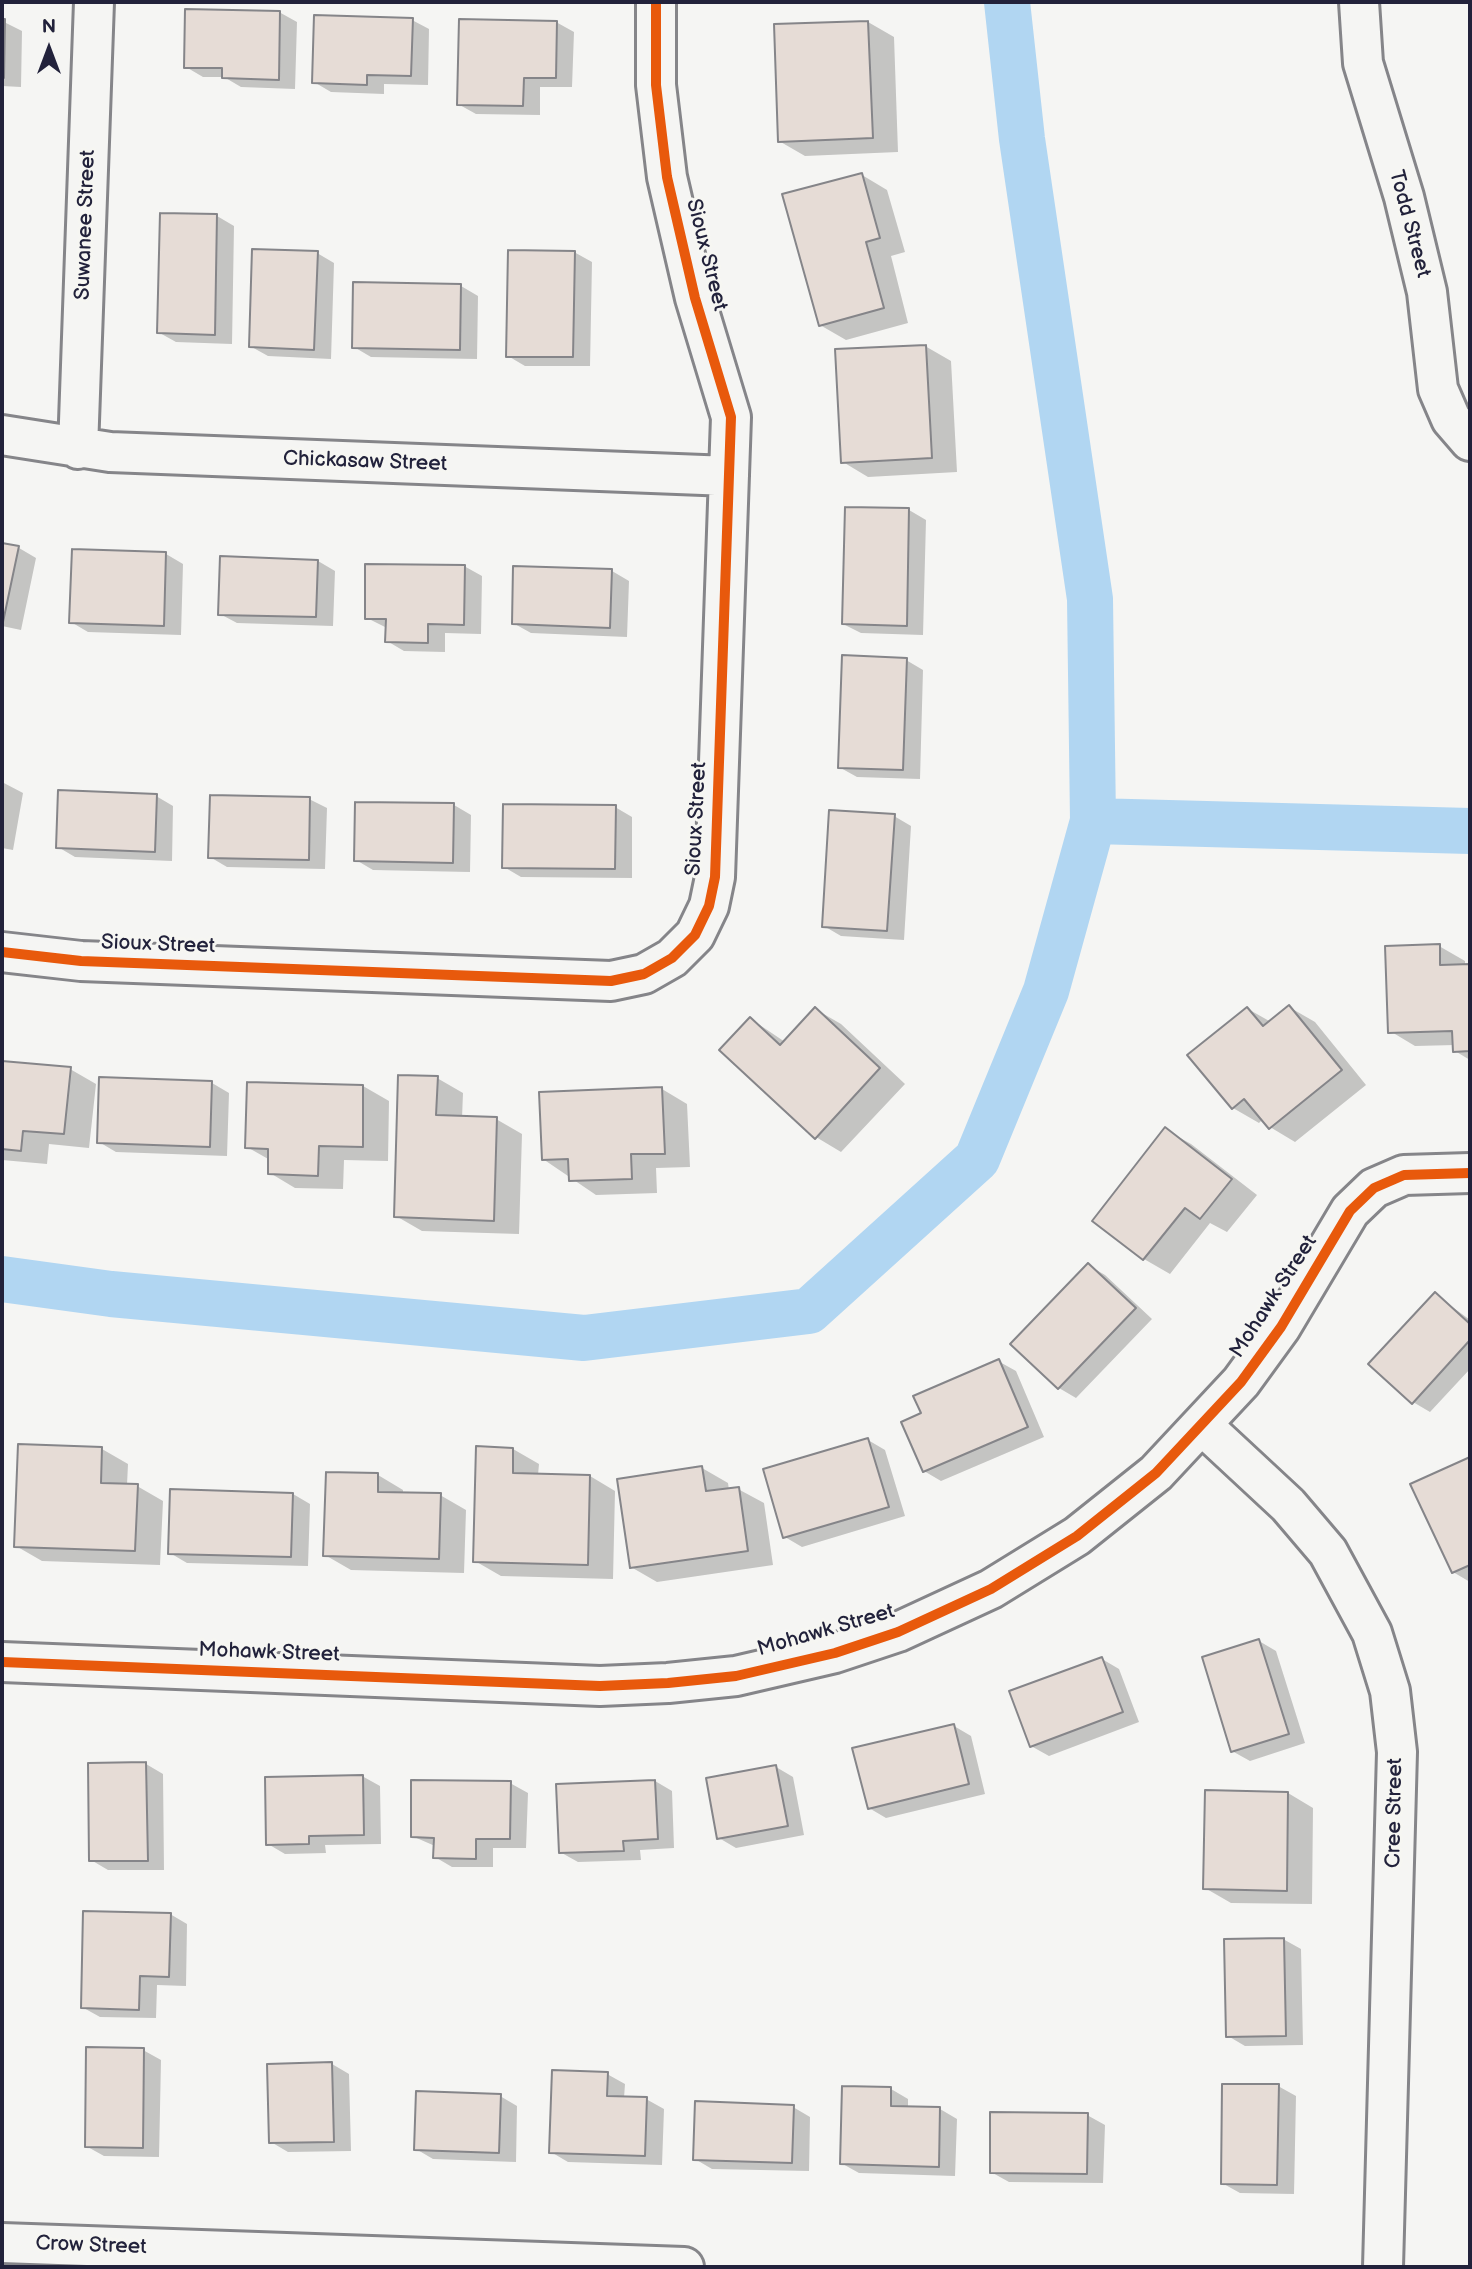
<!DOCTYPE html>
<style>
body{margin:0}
#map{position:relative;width:1472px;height:2269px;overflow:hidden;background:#f5f5f3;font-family:"Balsamiq Sans",sans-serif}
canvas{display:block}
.frame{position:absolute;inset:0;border:4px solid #22223b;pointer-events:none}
.north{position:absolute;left:14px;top:14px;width:70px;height:70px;-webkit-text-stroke:5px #f6f6f2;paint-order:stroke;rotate:0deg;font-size:19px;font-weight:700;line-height:28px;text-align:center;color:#22223b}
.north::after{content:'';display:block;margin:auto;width:24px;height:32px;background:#22223b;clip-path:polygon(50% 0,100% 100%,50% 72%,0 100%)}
</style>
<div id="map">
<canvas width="1472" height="2269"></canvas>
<div class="frame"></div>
<div class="north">N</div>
</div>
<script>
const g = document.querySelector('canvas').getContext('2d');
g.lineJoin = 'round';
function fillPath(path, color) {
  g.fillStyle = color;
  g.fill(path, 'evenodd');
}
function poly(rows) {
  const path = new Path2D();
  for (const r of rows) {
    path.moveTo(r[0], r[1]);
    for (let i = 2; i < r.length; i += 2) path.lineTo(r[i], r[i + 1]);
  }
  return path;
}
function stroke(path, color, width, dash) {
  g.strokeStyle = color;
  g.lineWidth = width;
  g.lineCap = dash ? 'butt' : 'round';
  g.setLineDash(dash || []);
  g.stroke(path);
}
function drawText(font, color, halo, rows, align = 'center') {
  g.font = font + ' "Balsamiq Sans",sans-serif';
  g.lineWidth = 6;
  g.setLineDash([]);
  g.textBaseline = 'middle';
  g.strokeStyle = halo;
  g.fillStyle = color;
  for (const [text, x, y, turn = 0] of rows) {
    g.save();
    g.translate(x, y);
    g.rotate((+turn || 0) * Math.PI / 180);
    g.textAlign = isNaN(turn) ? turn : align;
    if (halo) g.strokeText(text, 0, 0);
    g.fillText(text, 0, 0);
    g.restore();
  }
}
fillPath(poly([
 [279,12,297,22,295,89,241,87,224,77,203,77,186,67],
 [412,20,429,29,428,85,384,84,384,94,331,92,314,82],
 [2,21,22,31,21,87,2,86],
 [556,22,574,32,572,87,540,87,540,115,476,114,458,104],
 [868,22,894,37,898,152,805,156,779,141],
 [862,175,887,190,905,252,891,256,908,323,846,340,820,325],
 [217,216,234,226,232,344,176,342,158,332],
 [574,252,592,262,590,366,525,366,508,356],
 [317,253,334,263,331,359,268,356,250,346],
 [461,286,478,296,477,359,371,357,354,347],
 [925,346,951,361,957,472,868,477,843,462],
 [909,510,926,520,923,635,861,633,843,624],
 [2,544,19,548,36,558,21,630,2,626],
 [166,554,183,564,181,635,88,632,71,622],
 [318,561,335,571,333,626,237,623,220,614],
 [464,566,482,576,481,634,445,633,445,652,404,651,387,641,387,628,367,618],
 [612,571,629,581,627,637,531,633,513,623],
 [906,660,923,670,920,779,857,777,839,767],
 [2,782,23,793,13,850,2,848],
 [156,796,173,806,172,861,75,857,58,847],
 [309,799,327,808,325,869,227,867,210,857],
 [454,805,471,815,470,872,373,870,356,860],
 [615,807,632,817,632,878,521,877,504,867],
 [894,816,911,826,904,940,841,936,824,926],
 [1439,946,1465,961,1465,966,1470,966,1470,1060,1455,1051,1455,1045,1415,1046,1390,1031],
 [1289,1007,1315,1022,1366,1085,1295,1142,1270,1127,1263,1119,1259,1123,1233,1108,1190,1055,1248,1009,1271,1022],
 [815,1009,841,1024,905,1084,841,1152,816,1137,751,1019,785,1042],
 [2,1063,70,1069,96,1084,89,1148,49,1144,47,1164,2,1160],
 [437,1078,463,1093,462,1118,496,1119,522,1134,519,1234,422,1231,396,1216],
 [212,1083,229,1093,227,1156,116,1152,99,1142],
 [363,1086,389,1101,388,1161,344,1160,343,1189,295,1188,270,1173,270,1160,247,1147],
 [662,1089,687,1104,690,1167,656,1168,657,1193,596,1195,543,1159],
 [1166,1130,1191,1144,1257,1195,1227,1232,1210,1223,1170,1274,1144,1259,1095,1221],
 [1088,1265,1105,1275,1152,1319,1076,1398,1059,1388],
 [1435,1294,1470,1320,1470,1369,1430,1412,1413,1402],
 [998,1361,1016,1371,1044,1437,941,1481,924,1471,923,1414],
 [868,1440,885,1450,905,1516,802,1547,785,1537],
 [102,1449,128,1464,127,1485,137,1486,163,1501,160,1565,42,1561,16,1546],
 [513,1449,539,1464,538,1475,590,1476,615,1491,613,1579,501,1576,475,1561],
 [1470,1458,1470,1582,1453,1572,1413,1485],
 [702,1468,728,1483,729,1490,738,1489,764,1503,773,1565,657,1582,631,1567],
 [378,1475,403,1490,403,1494,440,1495,466,1510,464,1573,351,1570,325,1555],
 [2,1481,4,1482,2,1542],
 [293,1494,310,1504,308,1566,187,1563,170,1553],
 [1259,1641,1276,1651,1305,1743,1250,1761,1232,1751],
 [1102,1659,1119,1669,1139,1722,1049,1756,1031,1746],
 [954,1726,971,1736,985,1794,886,1818,869,1808],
 [146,1764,163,1774,164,1870,108,1870,91,1860],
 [776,1767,793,1777,804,1835,736,1848,719,1838],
 [362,1776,380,1786,381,1844,325,1845,326,1853,285,1854,268,1844],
 [655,1781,672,1791,674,1848,640,1850,641,1860,578,1862,560,1852],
 [510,1783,528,1793,526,1848,493,1848,493,1867,452,1867,435,1857,435,1846,412,1836],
 [1288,1793,1313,1808,1312,1904,1231,1903,1205,1888],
 [170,1914,187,1924,186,1986,157,1985,156,2018,100,2017,82,2007],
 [1283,1939,1301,1949,1303,2045,1245,2046,1228,2036],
 [143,2050,161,2060,159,2157,104,2156,86,2146],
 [332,2064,349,2074,351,2151,288,2152,271,2142],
 [607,2074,625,2084,624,2098,646,2099,664,2109,662,2165,568,2162,551,2152],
 [1278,2086,1296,2096,1294,2194,1240,2193,1222,2183],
 [891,2089,908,2099,908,2108,940,2109,957,2119,955,2176,859,2173,841,2163],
 [500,2096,517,2106,516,2162,433,2159,416,2149],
 [793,2107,810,2117,809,2171,712,2169,695,2159],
 [1087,2115,1105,2125,1103,2183,1009,2182,991,2172]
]), '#0003');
stroke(poly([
 [1007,2,1022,139,1090,599,1093,821,1470,831],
 [2,1279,111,1294,584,1338,809,1311,977,1159,1046,991,1093,821]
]), '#b1d6f2', 46);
const building = poly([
 [185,9,280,11,279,80,222,78,222,68,184,68,185,9],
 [314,15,413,18,411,76,367,75,367,85,312,83,314,15],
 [2,19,5,19,4,78,2,78,2,19],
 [459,19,557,21,556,78,524,78,523,106,457,105,459,19],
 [868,21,873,138,778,142,774,24,868,21],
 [862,173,880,238,866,242,884,308,819,326,782,194,862,173],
 [160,213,217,214,215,335,157,333,160,213],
 [252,249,318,251,314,350,249,347,252,249],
 [508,250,575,251,573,357,506,357,508,250],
 [353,282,461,284,460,350,352,348,353,282],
 [926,345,932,458,841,463,835,349,926,345],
 [845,507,909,508,907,626,842,624,845,507],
 [2,543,19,546,3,622,2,621,2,543],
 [72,549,166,552,164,626,69,623,72,549],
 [220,556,318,560,316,617,218,615,220,556],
 [365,564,465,565,464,625,428,624,428,643,385,642,386,619,365,619,365,564],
 [513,566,612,569,610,628,512,624,513,566],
 [842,655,907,658,903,770,838,768,842,655],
 [58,790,157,794,155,852,56,848,58,790],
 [210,795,310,797,309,860,208,858,210,795],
 [355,802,454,803,453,863,354,861,355,802],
 [503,804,616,805,615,869,502,868,503,804],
 [829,810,895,814,887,931,822,927,829,810],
 [1440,944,1440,965,1470,964,1470,1051,1453,1052,1452,1031,1388,1033,1385,946,1440,944],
 [1289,1005,1342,1070,1269,1129,1244,1099,1232,1109,1187,1055,1247,1007,1263,1026,1289,1005],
 [815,1007,880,1068,815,1139,719,1050,750,1017,780,1045,815,1007],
 [2,1061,71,1067,64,1134,23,1131,21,1151,2,1149,2,1061],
 [398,1075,438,1076,436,1115,497,1117,494,1221,394,1217,398,1075],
 [99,1077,212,1081,210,1147,97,1143,99,1077],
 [247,1082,363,1085,363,1147,319,1146,318,1176,268,1174,268,1149,245,1148,247,1082],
 [662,1087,665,1154,631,1154,632,1179,569,1181,568,1159,542,1160,539,1092,662,1087],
 [1165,1127,1232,1179,1200,1219,1185,1208,1143,1260,1092,1221,1165,1127],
 [1088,1263,1136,1308,1058,1389,1010,1344,1088,1263],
 [1435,1292,1470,1324,1470,1340,1412,1404,1368,1364,1435,1292],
 [999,1359,1028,1427,923,1472,901,1422,921,1413,913,1396,999,1359],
 [868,1438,889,1507,783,1538,763,1469,868,1438],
 [18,1444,102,1447,101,1483,138,1484,135,1551,14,1547,18,1444],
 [476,1446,513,1448,513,1473,590,1475,588,1565,473,1562,476,1446],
 [1470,1457,1470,1565,1452,1573,1410,1484,1470,1457],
 [702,1466,706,1491,739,1487,748,1551,630,1568,617,1479,702,1466],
 [326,1472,378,1473,378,1492,441,1493,439,1559,323,1556,326,1472],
 [170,1489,293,1493,291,1557,168,1554,170,1489],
 [1259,1639,1289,1734,1231,1752,1202,1657,1259,1639],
 [1102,1657,1123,1712,1030,1747,1009,1691,1102,1657],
 [954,1724,969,1784,868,1809,852,1748,954,1724],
 [146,1762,148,1861,89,1861,88,1763,146,1762],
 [776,1765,788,1826,717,1839,706,1778,776,1765],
 [363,1775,364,1835,309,1836,309,1844,266,1845,265,1777,363,1775],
 [411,1780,511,1781,510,1839,476,1839,476,1859,433,1858,434,1838,411,1837,411,1780],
 [655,1780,658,1839,623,1841,624,1851,559,1853,556,1784,655,1780],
 [1205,1790,1288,1792,1287,1891,1203,1889,1205,1790],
 [83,1911,171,1913,169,1977,140,1976,139,2010,81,2008,83,1911],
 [1284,1938,1286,2036,1226,2037,1224,1939,1284,1938],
 [86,2047,144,2048,143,2148,85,2147,86,2047],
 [332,2062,334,2142,269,2143,267,2064,332,2062],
 [552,2070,608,2072,607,2096,647,2097,645,2156,549,2153,552,2070],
 [1222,2084,1279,2084,1277,2185,1221,2184,1222,2084],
 [842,2086,891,2087,891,2106,940,2107,939,2167,840,2164,842,2086],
 [416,2091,501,2094,499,2153,414,2150,416,2091],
 [695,2101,794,2105,792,2163,693,2160,695,2101],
 [990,2112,1088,2113,1087,2174,990,2173,990,2112]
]);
fillPath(building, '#e6dcd6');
stroke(building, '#858589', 2);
const street = poly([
 [1359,2,1363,63,1404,197,1427,292,1438,389,1451,419,1470,441],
 [2,435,110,452,729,476],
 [78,449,94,2],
 [2,952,81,961,611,981,644,974,672,958,695,935,709,906,715,877,731,417,695,298,667,177,656,85,656,2],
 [1203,1426,1288,1505,1328,1552,1372,1633,1390,1691,1397,1752,1383,2267],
 [2,1662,600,1686,668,1683,736,1676,835,1653,898,1632,991,1589,1077,1536,1156,1473,1241,1382,1281,1327,1350,1211,1374,1188,1404,1175,1470,1173],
 [2,2243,684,2267]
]);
stroke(street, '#858589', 44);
stroke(street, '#f5f5f3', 38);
stroke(poly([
 [2,952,81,961,611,981,644,974,672,958,695,935,709,906,715,877,731,417,695,298,667,177,656,85,656,2],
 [2,1662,600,1686,668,1683,736,1676,835,1653,898,1632,991,1589,1077,1536,1156,1473,1241,1382,1281,1327,1350,1211,1374,1188,1404,1175,1470,1173]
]), '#e8590c', 10);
drawText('21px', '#22223b', '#f6f6f2', [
 ["Todd Street",1409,224,75],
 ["Suwanee Street",86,225,-88],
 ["Sioux Street",706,255,76],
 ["Chickasaw Street",365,462,2],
 ["Sioux Street",697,819,-87],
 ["Sioux Street",158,945,2],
 ["Mohawk Street",1274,1297,-57],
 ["Mohawk Street",826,1631,-16],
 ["Mohawk Street",269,1653,2],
 ["Cree Street",1395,1813,-89],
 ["Crow Street",91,2246,2]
]);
</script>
